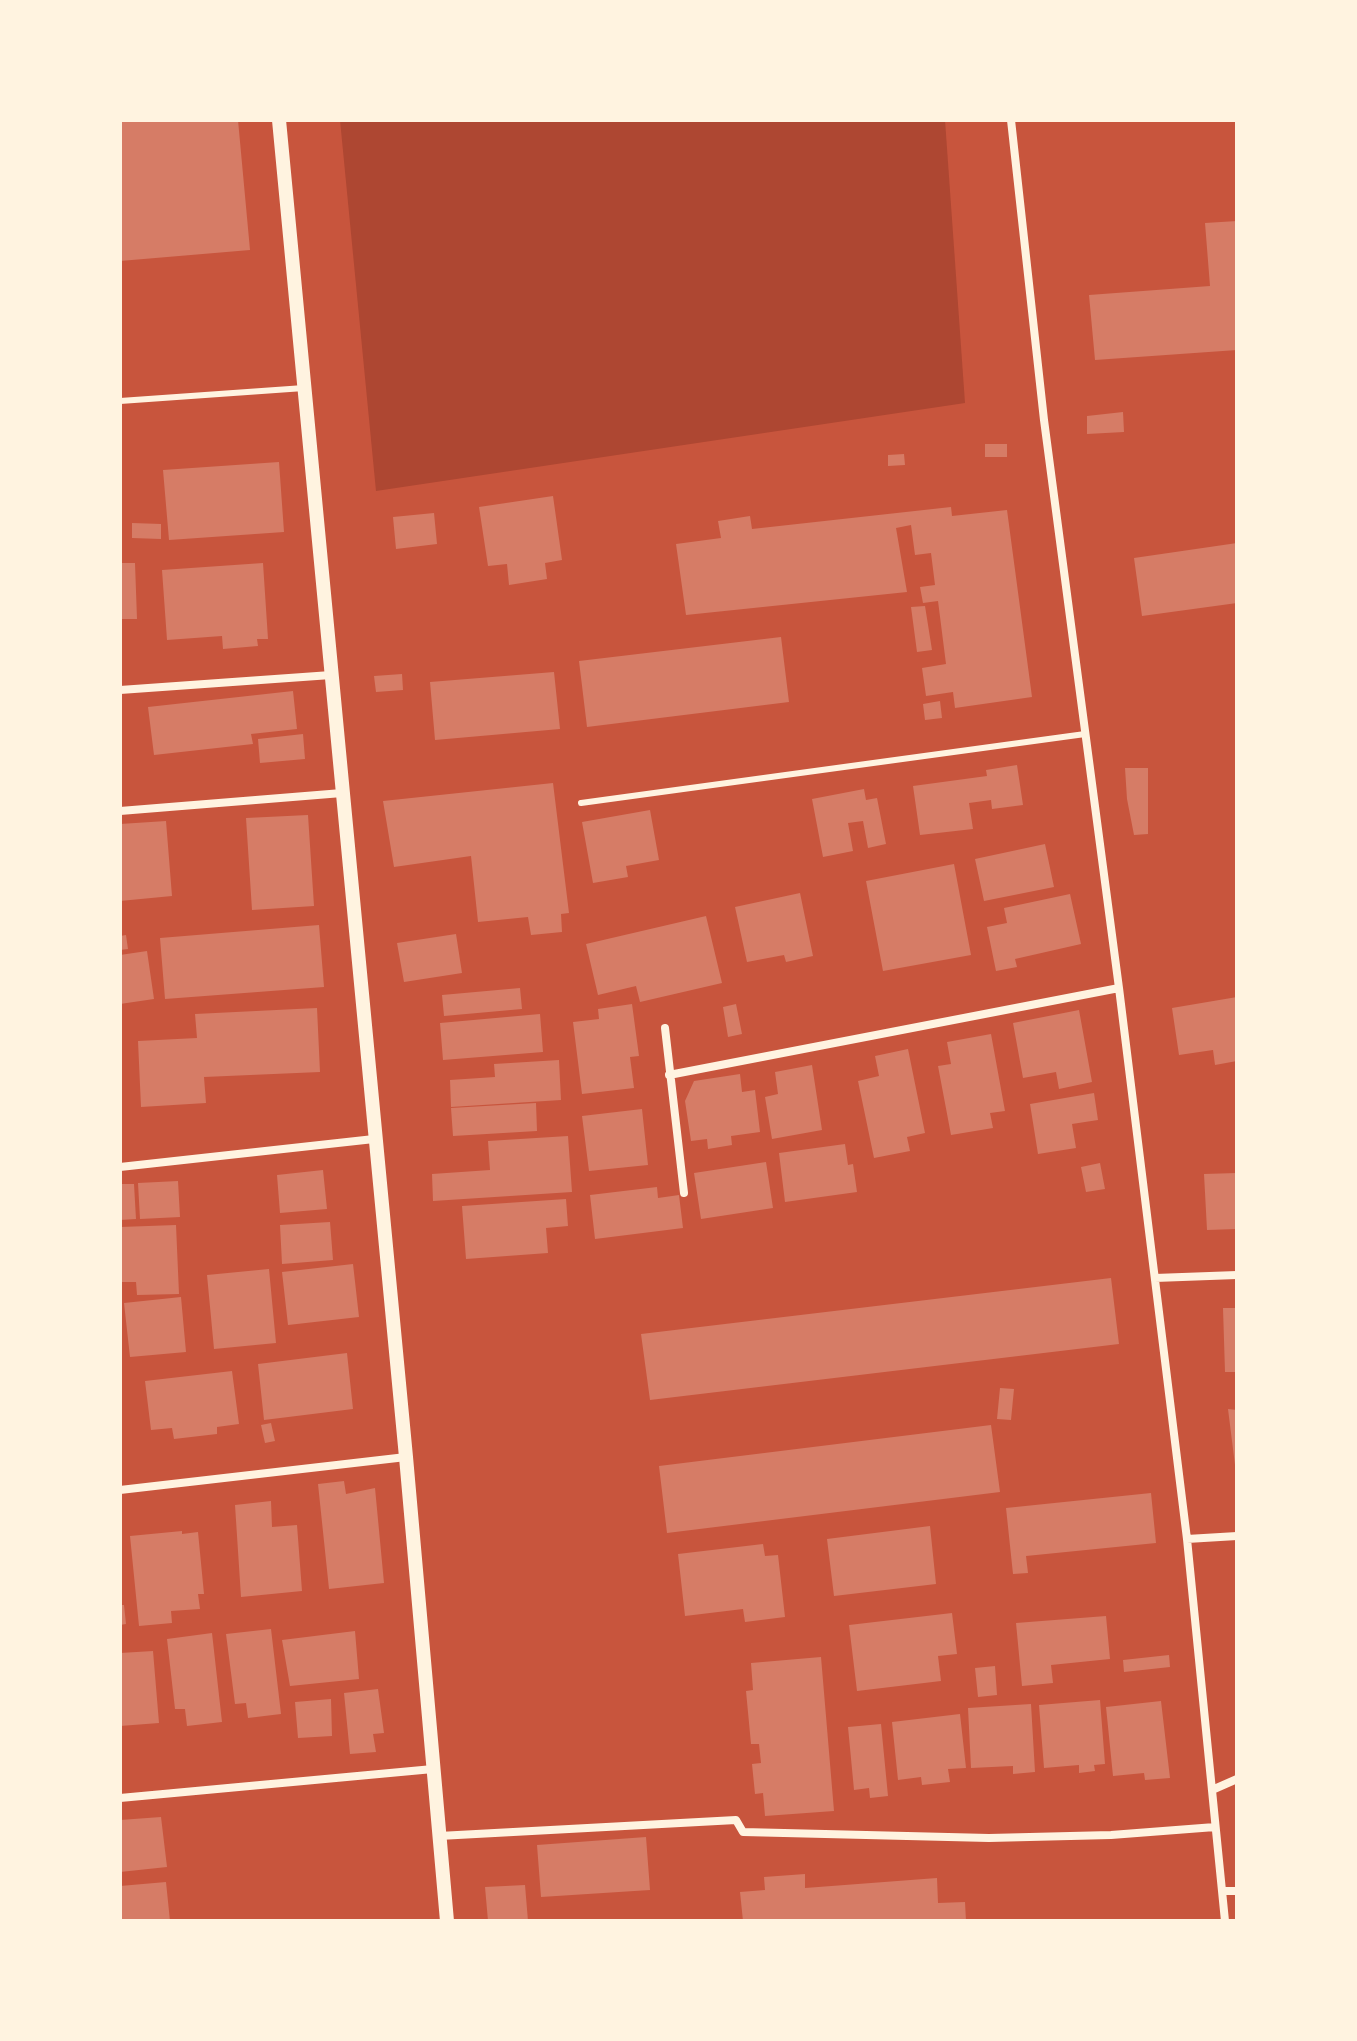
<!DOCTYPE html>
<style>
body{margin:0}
#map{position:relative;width:1357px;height:2041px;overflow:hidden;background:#c8553d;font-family:"Public Sans",sans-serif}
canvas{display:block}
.frame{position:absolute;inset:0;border:122px solid #fff3e0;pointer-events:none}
</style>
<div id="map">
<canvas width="1357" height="2041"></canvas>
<div class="frame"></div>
</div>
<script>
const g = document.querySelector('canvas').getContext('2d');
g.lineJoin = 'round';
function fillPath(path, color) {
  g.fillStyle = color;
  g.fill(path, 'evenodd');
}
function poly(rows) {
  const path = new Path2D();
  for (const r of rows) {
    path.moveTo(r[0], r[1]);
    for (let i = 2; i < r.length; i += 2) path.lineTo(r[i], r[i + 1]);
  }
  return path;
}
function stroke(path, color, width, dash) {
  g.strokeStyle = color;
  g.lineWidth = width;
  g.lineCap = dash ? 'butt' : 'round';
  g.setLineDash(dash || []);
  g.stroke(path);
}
fillPath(poly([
 [340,120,945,120,965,403,376,491]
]), '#ae4732');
fillPath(poly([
 [120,120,238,120,250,250,120,261],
 [1237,221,1237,350,1095,360,1089,295,1210,286,1205,223],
 [1123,412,1124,432,1087,434,1087,416],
 [985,444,1007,444,1007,457,985,457],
 [904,454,905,465,888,466,888,455],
 [279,462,284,532,169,540,163,470],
 [553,496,562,560,545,563,547,579,509,585,507,564,488,566,479,507],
 [951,507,952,516,1007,510,1032,697,955,708,953,692,926,696,922,668,946,664,938,601,923,603,920,587,935,585,931,553,915,555,911,525,896,528,907,592,686,615,676,544,721,538,718,521,750,516,752,529],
 [434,513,437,544,396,549,393,517],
 [132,523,161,524,161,539,132,538],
 [1237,543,1237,603,1142,616,1134,558],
 [120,563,135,563,137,619,120,619],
 [263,563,268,639,257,639,258,646,223,649,222,636,167,640,162,570],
 [925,606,932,650,917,652,911,607],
 [781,637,789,702,587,727,579,661],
 [554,672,560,729,435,740,430,682],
 [402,674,403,690,376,692,374,676],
 [293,691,297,729,251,734,253,744,154,755,148,707],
 [940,701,942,718,925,720,923,704],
 [303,734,305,759,260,763,258,739],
 [1017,765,1023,805,992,809,991,800,969,803,973,829,920,835,913,786,987,776,986,770],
 [1125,768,1148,768,1148,834,1134,835,1127,799],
 [553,783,569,913,561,914,562,932,531,935,528,917,478,922,471,856,394,867,383,801],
 [864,789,866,800,877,798,886,844,868,848,863,821,848,823,853,851,823,857,812,799],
 [650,810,659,860,626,866,628,877,593,883,582,822],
 [308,815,314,906,252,910,246,818],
 [166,821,172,896,120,901,120,824],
 [1045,844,1054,887,984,901,975,859],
 [954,864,971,955,883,971,866,881],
 [800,893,813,956,786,962,784,955,747,962,735,907],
 [1070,894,1081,944,1015,959,1017,967,996,971,987,927,1007,923,1004,908],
 [706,916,722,983,640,1002,636,986,598,995,586,944],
 [319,925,324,987,165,999,160,938],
 [456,934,462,973,404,982,397,943],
 [126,935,128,949,120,950,120,936],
 [147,951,154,999,120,1004,120,955],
 [520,988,522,1009,444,1016,442,995],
 [1237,997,1237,1061,1215,1065,1213,1050,1179,1055,1172,1008],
 [632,1004,639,1056,630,1057,634,1088,582,1094,573,1022,599,1019,598,1009],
 [736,1004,742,1034,728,1037,723,1007],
 [317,1008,320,1072,204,1077,206,1103,141,1107,138,1041,197,1038,195,1014],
 [1079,1010,1092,1082,1059,1089,1056,1072,1023,1078,1013,1023],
 [540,1014,543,1052,443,1060,440,1023],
 [991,1034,1005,1111,990,1113,993,1128,951,1135,938,1066,951,1064,947,1042],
 [908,1049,925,1133,907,1137,910,1151,874,1158,858,1081,879,1076,875,1056],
 [559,1060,561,1100,451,1107,450,1080,495,1077,494,1064],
 [812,1065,822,1130,772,1139,765,1097,778,1094,775,1072],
 [740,1074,742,1092,755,1090,760,1132,731,1136,732,1145,708,1149,707,1139,691,1141,685,1101,694,1081],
 [1094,1093,1098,1120,1072,1124,1076,1148,1038,1154,1030,1104],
 [536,1103,537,1131,453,1136,451,1108],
 [642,1109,648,1165,589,1171,582,1116],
 [568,1136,572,1192,433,1201,432,1174,490,1170,488,1141],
 [845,1144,848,1165,853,1164,857,1192,785,1202,779,1153],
 [766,1162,773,1208,701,1219,694,1173],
 [1100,1163,1105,1189,1086,1192,1081,1167],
 [323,1170,327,1209,280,1213,277,1175],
 [1237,1173,1237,1229,1207,1230,1204,1174],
 [178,1181,180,1217,140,1219,138,1183],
 [120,1184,134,1184,136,1219,120,1220],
 [657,1187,658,1198,679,1195,683,1228,595,1239,590,1195],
 [566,1199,568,1226,546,1228,548,1253,466,1259,462,1206],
 [330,1222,333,1260,282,1264,280,1225],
 [176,1225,179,1294,137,1295,136,1282,120,1282,120,1227],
 [353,1264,359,1317,288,1325,282,1272],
 [269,1269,276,1343,214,1349,207,1275],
 [1111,1278,1119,1344,650,1400,641,1334],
 [181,1297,186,1352,130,1357,124,1303],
 [1223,1308,1237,1308,1237,1372,1225,1372],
 [347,1353,353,1409,264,1420,258,1364],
 [232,1371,239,1424,217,1427,217,1434,174,1439,172,1428,151,1430,145,1381],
 [1000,1388,1014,1389,1011,1420,997,1419],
 [1228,1409,1237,1410,1237,1465,1235,1465],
 [271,1423,275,1441,265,1443,261,1425],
 [991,1425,1000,1492,667,1533,659,1466],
 [344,1481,346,1494,375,1488,384,1583,329,1589,318,1484],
 [1151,1493,1156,1543,1026,1556,1028,1573,1013,1574,1006,1508],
 [271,1501,272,1527,297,1525,302,1591,241,1597,235,1505],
 [930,1526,936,1584,834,1596,827,1539],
 [182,1531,182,1534,198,1532,204,1594,198,1594,200,1609,171,1611,172,1623,139,1626,130,1536],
 [763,1544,765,1556,778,1555,785,1617,745,1622,743,1609,685,1616,678,1554],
 [120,1605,124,1605,126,1624,120,1625],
 [952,1613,957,1654,938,1656,941,1681,857,1691,849,1625],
 [1106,1616,1110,1659,1051,1665,1053,1683,1022,1686,1016,1623],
 [271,1629,281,1714,248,1718,246,1703,235,1704,226,1634],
 [355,1631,359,1679,290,1686,282,1640],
 [212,1633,222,1722,187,1726,185,1709,175,1709,167,1639],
 [153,1651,159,1723,120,1726,120,1653],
 [1169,1655,1170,1667,1124,1672,1123,1660],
 [821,1657,834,1811,765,1816,763,1793,755,1794,752,1764,761,1763,759,1744,751,1744,746,1691,753,1690,751,1663],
 [995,1666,997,1695,978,1697,975,1668],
 [378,1689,384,1733,373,1734,376,1752,350,1754,344,1693],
 [331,1699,332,1736,298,1738,295,1702],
 [1100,1700,1105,1764,1094,1765,1095,1771,1079,1773,1079,1765,1044,1768,1039,1705],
 [1161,1701,1170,1778,1145,1780,1144,1773,1113,1776,1106,1707],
 [1031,1704,1035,1772,1013,1774,1013,1766,971,1768,968,1708],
 [960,1714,966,1768,948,1769,950,1782,922,1785,921,1777,898,1780,892,1722],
 [881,1724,888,1796,870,1798,869,1788,854,1790,848,1727],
 [161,1817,167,1867,120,1872,120,1820],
 [646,1837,650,1890,541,1897,537,1845],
 [805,1874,805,1888,937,1878,938,1903,965,1902,966,1921,743,1921,740,1892,765,1890,764,1877],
 [166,1882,170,1921,120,1921,120,1886],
 [525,1885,528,1921,488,1921,485,1887]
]), '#d67c66');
stroke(poly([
 [120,401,304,388],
 [581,803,1085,734]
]), '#fff3e0', 6);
stroke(poly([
 [1011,120,1044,420,1119,988,1187,1539,1225,1921],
 [120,690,331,675],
 [120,811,342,793],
 [665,1028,684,1193],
 [669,1075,1119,988],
 [120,1167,374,1139],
 [1155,1278,1237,1275],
 [120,1490,406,1457],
 [1187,1539,1237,1536],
 [1212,1790,1237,1779],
 [120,1798,433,1769],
 [439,1836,736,1820,743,1832,989,1838,1111,1835,1215,1827],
 [1223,1891,1237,1891]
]), '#fff3e0', 8);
stroke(poly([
 [279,120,406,1457,447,1921]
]), '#fff3e0', 14);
</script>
